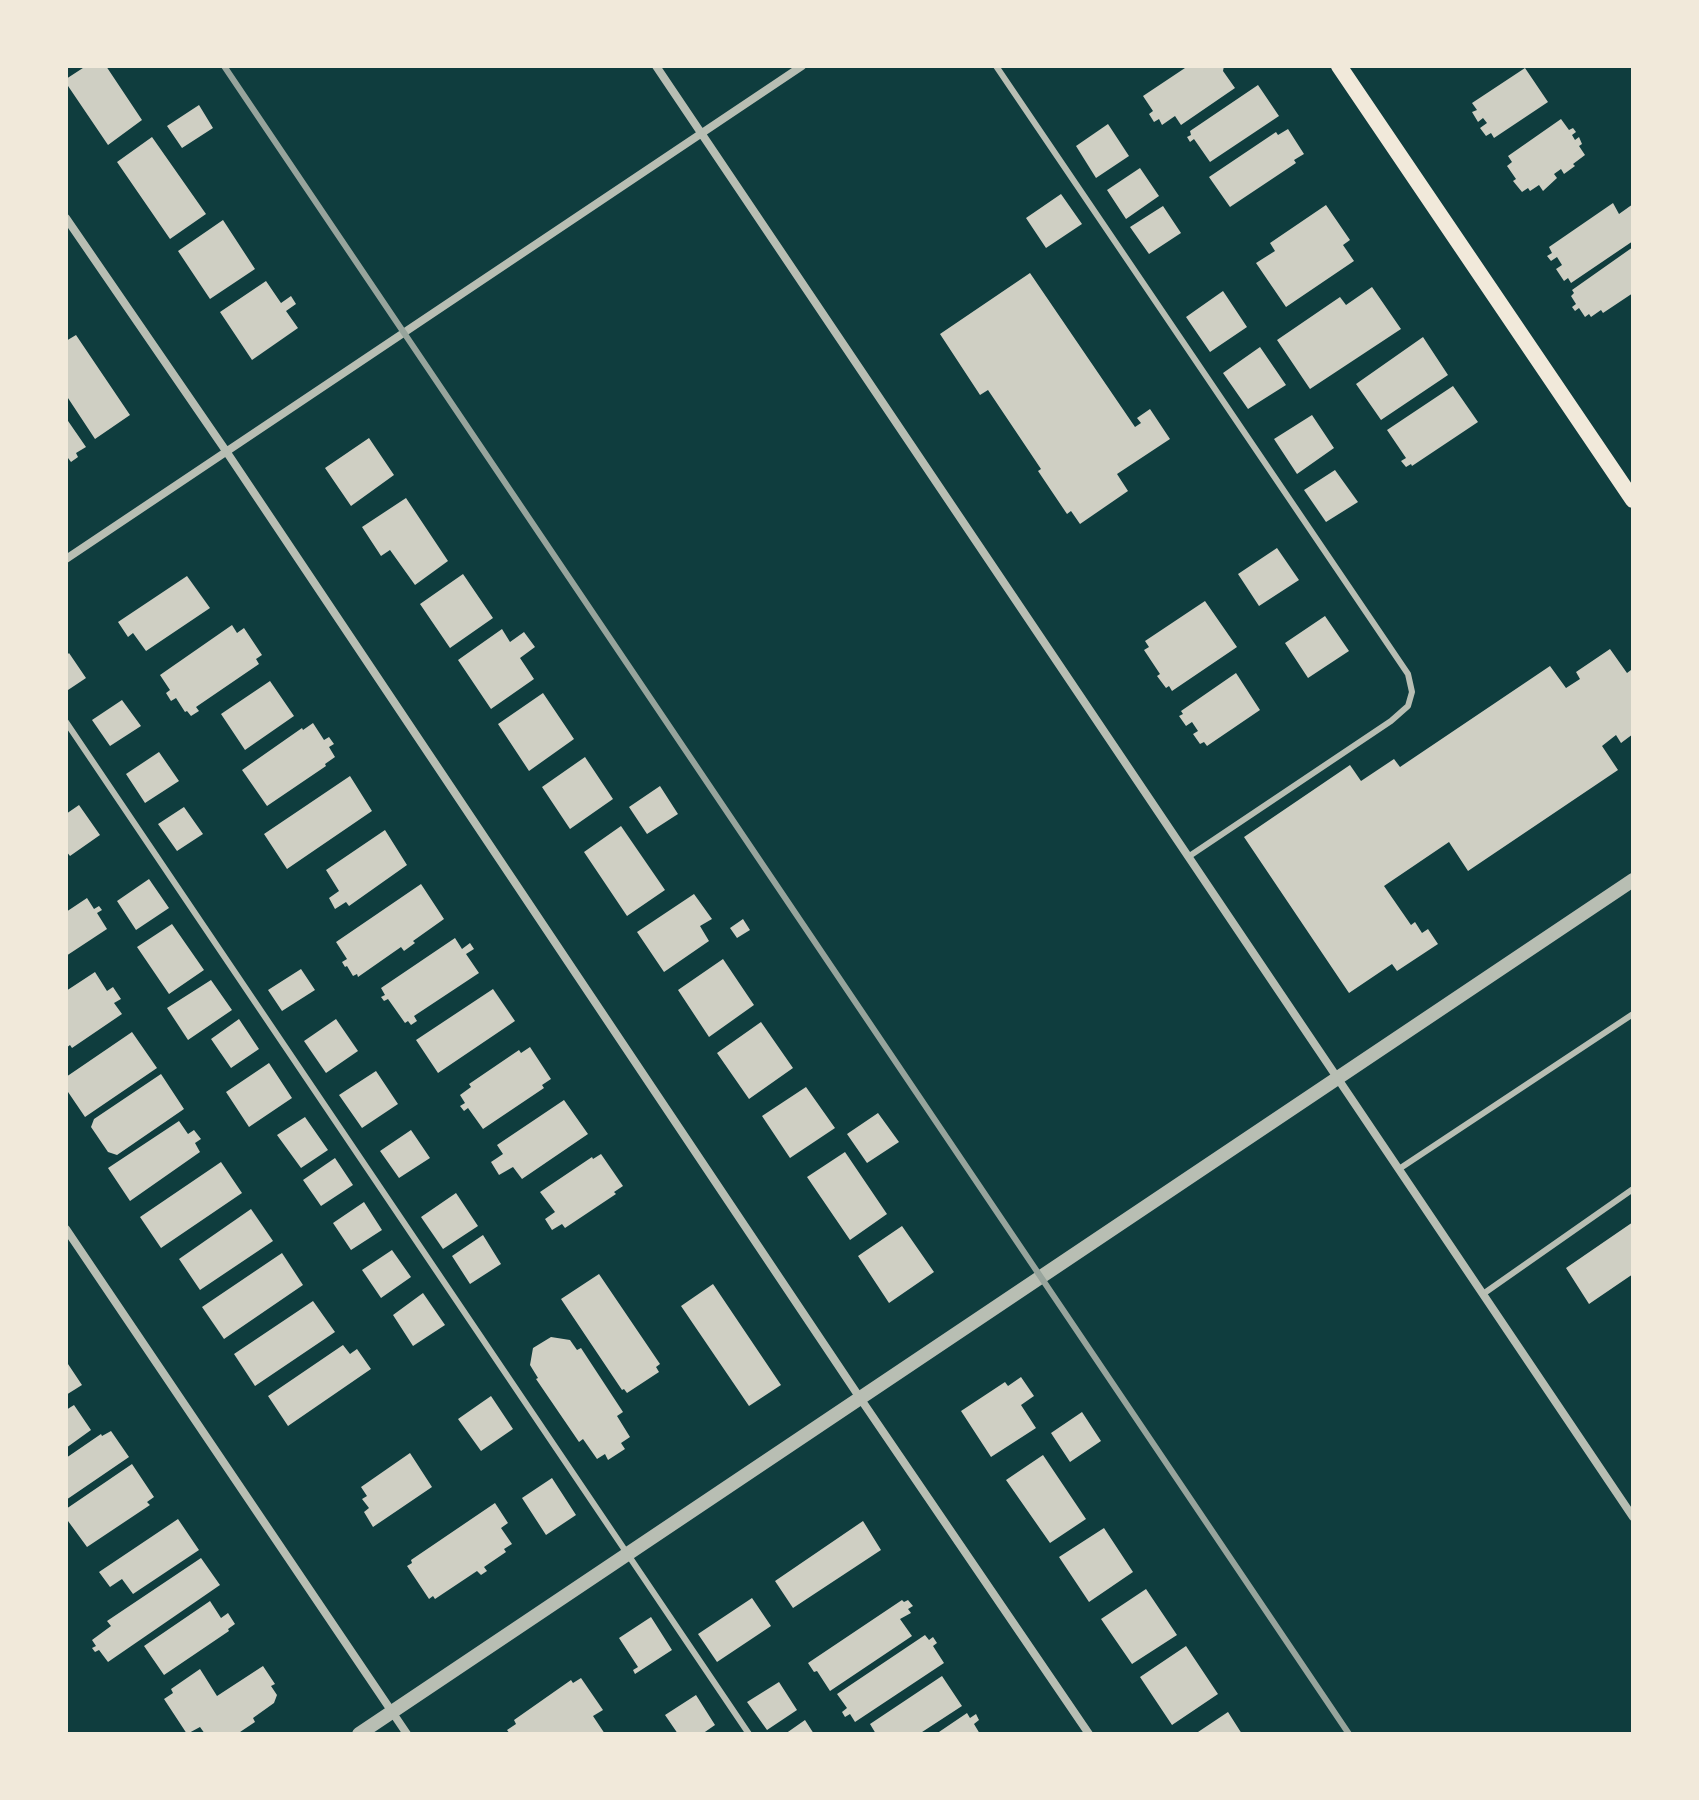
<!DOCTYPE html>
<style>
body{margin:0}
#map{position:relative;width:1699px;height:1800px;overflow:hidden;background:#0f3d3e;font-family:"Nunito Sans",sans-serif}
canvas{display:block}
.frame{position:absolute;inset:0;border:68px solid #f1e9da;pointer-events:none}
</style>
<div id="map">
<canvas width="1699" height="1800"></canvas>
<div class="frame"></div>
</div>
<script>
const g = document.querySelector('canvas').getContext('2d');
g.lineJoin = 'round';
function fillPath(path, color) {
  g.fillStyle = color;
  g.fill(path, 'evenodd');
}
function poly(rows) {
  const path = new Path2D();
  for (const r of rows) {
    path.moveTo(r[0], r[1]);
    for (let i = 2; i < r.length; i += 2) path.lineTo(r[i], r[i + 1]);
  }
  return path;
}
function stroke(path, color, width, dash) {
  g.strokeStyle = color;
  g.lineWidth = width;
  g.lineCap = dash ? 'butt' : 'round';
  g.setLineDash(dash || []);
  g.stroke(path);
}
fillPath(poly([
 [86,66,106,66,142,120,108,145,66,83,66,79],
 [1188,66,1224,66,1223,71,1235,88,1181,125,1175,116,1162,125,1159,119,1154,122,1149,114,1153,111,1143,96],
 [1525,68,1548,102,1494,138,1491,133,1486,136,1480,128,1487,123,1483,118,1478,122,1472,112,1477,110,1472,103],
 [1258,85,1279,116,1210,162,1194,139,1190,142,1187,137,1191,135,1190,131],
 [199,105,213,128,182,148,167,126],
 [1561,119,1569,130,1573,128,1576,132,1572,135,1575,140,1579,137,1582,144,1579,146,1585,155,1573,164,1575,166,1564,174,1561,169,1554,174,1557,178,1543,191,1539,185,1530,191,1528,188,1522,192,1513,181,1516,179,1507,166,1512,162,1508,156],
 [1108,124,1129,156,1096,178,1076,146],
 [1288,129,1304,154,1294,160,1296,163,1230,207,1209,177,1276,132,1278,135],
 [152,137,206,214,170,239,117,162],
 [1140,168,1159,196,1126,219,1107,190],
 [1061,194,1082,224,1046,248,1026,218],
 [1613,203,1619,214,1633,204,1633,241,1571,283,1568,278,1564,281,1556,269,1562,265,1557,257,1551,261,1547,256,1552,253,1549,247],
 [1326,205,1350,240,1343,245,1354,261,1286,307,1256,263,1275,251,1270,243],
 [1163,206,1181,233,1149,254,1130,227],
 [223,220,255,269,210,299,178,251],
 [1633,247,1633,293,1603,313,1601,310,1591,317,1589,314,1585,317,1579,308,1575,311,1572,307,1576,304,1571,296,1574,293,1572,290],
 [1030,273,1135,427,1141,423,1137,418,1150,409,1170,439,1117,474,1128,491,1080,524,1071,511,1067,514,1038,471,1041,469,988,390,980,395,940,334],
 [266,281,281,303,291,296,296,304,286,311,298,328,252,360,220,312],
 [1372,287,1401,329,1310,389,1277,340,1340,297,1346,305],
 [1223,291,1247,327,1210,352,1186,317],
 [76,335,130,415,95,439,66,395,66,341],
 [1423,337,1448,375,1381,420,1356,384],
 [1260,347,1286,385,1248,409,1223,373],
 [1453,386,1478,422,1412,466,1411,464,1406,467,1401,461,1406,458,1387,430],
 [1312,415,1334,448,1297,474,1274,439],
 [66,418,86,447,76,453,78,457,71,462,68,458,66,459],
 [369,438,394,475,351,506,325,468],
 [1335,470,1358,502,1326,522,1304,490],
 [406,498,448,561,415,585,390,550,381,556,362,527],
 [1277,548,1299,580,1259,606,1238,574],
 [463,574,493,618,450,648,420,604],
 [187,576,210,608,146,651,133,633,128,637,118,622],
 [1205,601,1237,647,1172,691,1169,686,1166,688,1157,676,1160,674,1144,650,1149,647,1145,641],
 [1325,616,1349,651,1308,678,1285,643],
 [232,625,237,633,244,628,262,655,256,659,259,664,196,707,199,711,191,716,187,711,185,712,176,698,171,701,166,693,170,690,160,675],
 [502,629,510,642,524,632,535,647,520,658,534,679,491,709,458,660],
 [1610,649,1627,673,1631,670,1633,674,1633,734,1621,743,1616,735,1602,746,1618,770,1468,871,1449,842,1384,886,1411,925,1415,922,1422,933,1428,929,1438,944,1397,971,1392,964,1349,993,1244,837,1350,765,1361,781,1394,759,1400,767,1550,666,1566,688,1580,679,1576,672],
 [69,653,86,678,68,690,66,687,66,656],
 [1236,673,1260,710,1207,746,1204,742,1200,744,1193,734,1198,731,1192,722,1186,726,1179,716,1183,714,1181,711],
 [270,681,294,716,245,750,221,714],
 [543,693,574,739,529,771,498,724],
 [122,700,141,726,110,746,92,720],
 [313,723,324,740,329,737,334,744,329,747,335,757,325,764,326,766,267,806,242,770,302,728,303,730],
 [159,752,179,781,145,803,126,774],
 [585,757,613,799,570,829,542,787],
 [350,776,372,811,287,869,264,834],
 [660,786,678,814,647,834,629,807],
 [79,805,100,835,70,856,66,851,66,814],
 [184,807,203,834,177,851,158,824],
 [621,826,665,890,627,916,584,852],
 [385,830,407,865,349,906,346,902,335,909,329,898,339,891,326,870],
 [149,879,169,908,136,930,117,901],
 [421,884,444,919,413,941,415,943,404,951,401,947,358,977,357,974,353,976,347,966,345,967,342,962,347,959,336,942],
 [694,894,712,919,700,926,709,941,664,972,637,932],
 [87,898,94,909,99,906,102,910,97,913,107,929,66,956,66,912],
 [743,919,750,930,737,938,730,928],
 [172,924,204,970,169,994,137,947],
 [455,938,462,949,470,943,474,949,466,954,479,973,414,1016,417,1021,411,1025,408,1021,405,1023,388,999,384,1001,381,997,385,995,381,988],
 [723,959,754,1005,709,1037,678,990],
 [301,969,315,990,282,1011,268,990],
 [95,972,107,991,113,987,121,999,114,1003,122,1014,72,1048,70,1045,66,1048,66,991],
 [211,980,232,1010,188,1040,167,1008],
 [493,989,515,1021,438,1073,416,1040],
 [239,1019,259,1049,231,1068,211,1039],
 [336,1019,358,1051,326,1073,304,1041],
 [761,1022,793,1068,749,1099,717,1053],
 [132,1032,157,1068,85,1117,66,1089,66,1077],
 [530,1047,551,1079,542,1085,544,1088,483,1129,468,1108,464,1111,460,1106,465,1103,460,1095,471,1087,469,1084,519,1050,521,1053],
 [269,1063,292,1098,249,1127,226,1092],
 [376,1071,398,1104,362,1128,339,1095],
 [161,1074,184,1109,117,1155,108,1152,91,1127,94,1119],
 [806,1087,835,1128,790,1158,762,1116],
 [564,1100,588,1134,522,1179,513,1167,499,1175,491,1162,503,1154,497,1145],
 [878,1113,899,1142,867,1163,847,1134],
 [305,1117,328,1150,301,1168,277,1135],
 [179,1121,188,1134,194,1130,201,1139,195,1143,200,1152,130,1201,108,1168],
 [411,1130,430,1158,399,1178,380,1151],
 [845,1152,887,1214,850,1240,807,1177],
 [601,1154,623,1186,614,1192,616,1194,565,1228,562,1224,552,1230,545,1219,555,1212,540,1192,592,1157,593,1159],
 [335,1158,353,1185,321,1206,303,1180],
 [221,1162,242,1193,161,1248,140,1217],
 [456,1193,478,1226,443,1249,421,1217],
 [364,1202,382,1230,351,1250,333,1223],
 [251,1209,273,1241,200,1290,179,1259],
 [1633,1222,1633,1274,1589,1304,1566,1268],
 [902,1226,934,1272,889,1303,858,1256],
 [483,1235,501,1264,470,1284,452,1256],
 [392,1250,411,1277,381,1298,362,1270],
 [282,1253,303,1285,224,1339,202,1307],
 [599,1274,660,1364,656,1367,659,1372,627,1393,624,1389,622,1390,561,1299],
 [713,1284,781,1385,749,1406,681,1306],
 [423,1293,445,1325,413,1346,393,1315],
 [313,1301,335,1332,255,1386,234,1354],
 [551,1337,570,1340,577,1350,581,1348,623,1412,617,1416,630,1437,621,1443,625,1449,608,1460,605,1454,597,1459,583,1439,579,1442,536,1379,538,1378,530,1365,533,1348],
 [343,1345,350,1354,357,1349,371,1369,288,1426,268,1396],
 [66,1361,82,1385,66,1395],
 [1021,1377,1034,1396,1021,1405,1036,1428,991,1457,961,1411,1005,1382,1008,1386],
 [491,1396,513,1429,481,1451,458,1419],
 [74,1405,91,1430,66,1448,66,1410],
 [1082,1412,1101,1441,1070,1462,1051,1433],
 [111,1431,129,1457,66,1500,66,1458,101,1434,102,1436],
 [410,1453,432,1487,373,1527,364,1512,369,1508,362,1499,367,1496,361,1487],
 [1043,1455,1086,1519,1050,1543,1006,1480],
 [132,1464,154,1497,147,1502,150,1505,87,1547,68,1521,66,1522,66,1509],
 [552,1478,576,1515,546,1535,522,1498],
 [495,1503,508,1523,501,1528,512,1544,504,1549,506,1552,484,1567,487,1571,481,1575,477,1571,435,1599,433,1596,429,1599,407,1566,412,1563,411,1560],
 [178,1519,199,1550,133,1594,122,1579,110,1587,99,1572],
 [863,1521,881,1550,793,1608,775,1581],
 [1104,1528,1133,1572,1089,1602,1059,1557],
 [201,1558,220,1585,108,1662,99,1650,95,1652,92,1648,96,1646,92,1640,111,1626,107,1621],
 [1146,1589,1177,1635,1132,1664,1101,1619],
 [752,1598,771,1626,717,1662,698,1634],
 [902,1600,904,1602,908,1600,913,1606,908,1609,911,1613,900,1619,912,1636,830,1691,817,1671,814,1672,808,1663],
 [210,1601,221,1618,228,1613,235,1624,228,1629,229,1631,164,1675,144,1646],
 [651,1617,672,1650,635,1674,633,1670,638,1667,619,1638],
 [925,1635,929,1640,933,1637,937,1643,933,1646,944,1663,855,1722,850,1714,845,1717,842,1712,847,1708,837,1694],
 [1186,1646,1218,1694,1172,1725,1140,1677],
 [263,1666,275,1684,271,1686,277,1695,274,1703,253,1718,255,1722,237,1734,205,1734,200,1727,187,1734,164,1699,173,1693,171,1689,200,1669,217,1696],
 [942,1676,962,1706,919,1734,876,1734,870,1724],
 [581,1678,603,1710,593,1716,605,1734,510,1734,507,1730,516,1724,514,1720,571,1680,573,1683],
 [779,1682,797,1710,767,1730,747,1702],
 [696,1695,715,1725,702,1734,678,1734,665,1715],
 [1228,1712,1242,1734,1195,1734],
 [967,1713,970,1718,976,1714,979,1720,974,1724,980,1734,936,1734],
 [805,1720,814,1734,785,1734]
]), '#cfcfc3');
stroke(poly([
 [996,66,1408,674,1412,692,1408,706,1391,721,1188,857],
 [66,722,749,1734],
 [1399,1169,1633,1014],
 [1483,1294,1633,1189]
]), '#b8beb3', 6);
stroke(poly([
 [656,66,1633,1517],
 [66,218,226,451,860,1398,1089,1734],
 [66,559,802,66],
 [66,1229,407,1734]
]), '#b8beb3', 8);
stroke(poly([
 [359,1734,1633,880]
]), '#b8beb3', 14);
stroke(poly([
 [1339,66,1633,500]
]), '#f1e9da', 16);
stroke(poly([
 [224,66,1349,1734]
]), '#97a49c', 6);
</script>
